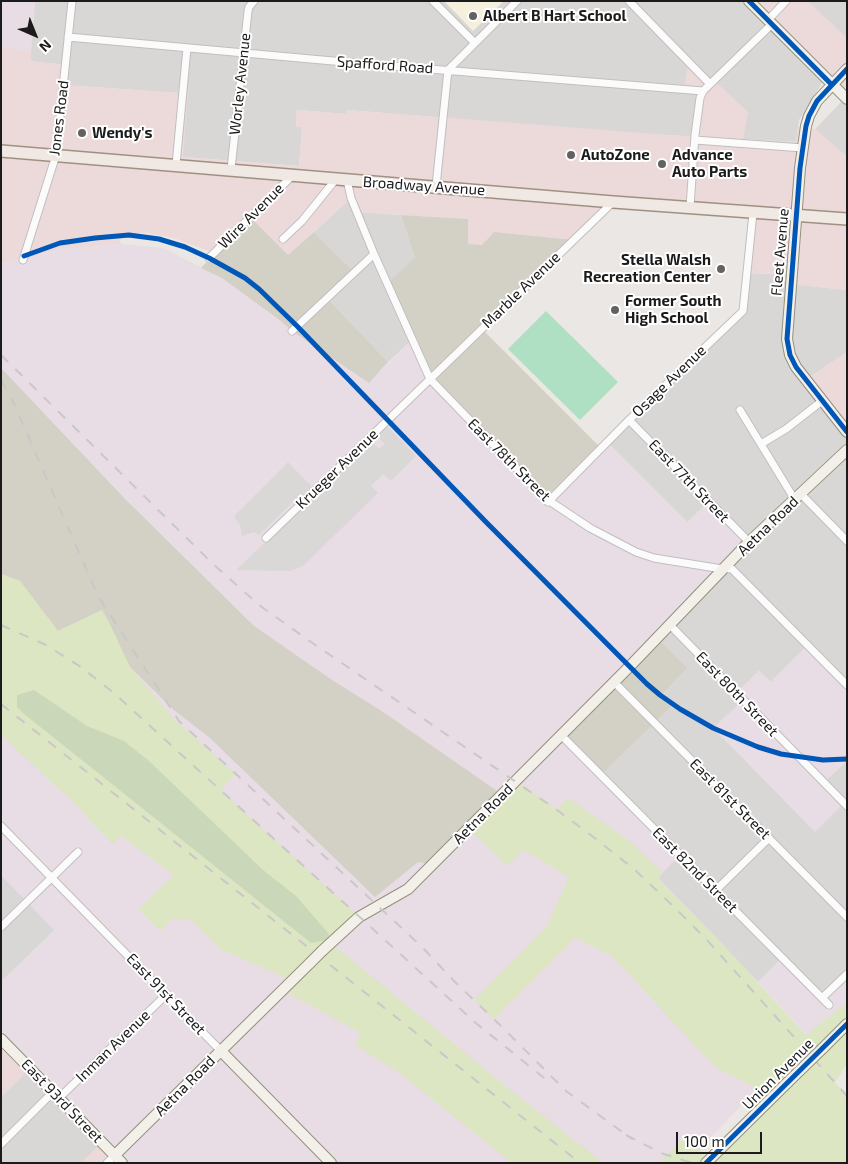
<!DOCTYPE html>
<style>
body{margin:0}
#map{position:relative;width:848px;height:1164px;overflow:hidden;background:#eae7e4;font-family:"Exo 2",sans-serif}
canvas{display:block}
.frame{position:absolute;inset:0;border:2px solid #1b1b1b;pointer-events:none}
.north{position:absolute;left:10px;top:10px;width:50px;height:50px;-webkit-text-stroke:4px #fff;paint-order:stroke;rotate:136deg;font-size:14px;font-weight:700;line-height:20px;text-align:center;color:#1b1b1b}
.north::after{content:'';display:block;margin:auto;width:18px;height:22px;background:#1b1b1b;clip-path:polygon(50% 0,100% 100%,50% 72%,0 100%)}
.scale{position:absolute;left:676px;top:1132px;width:86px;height:22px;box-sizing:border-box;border:2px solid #1b1b1b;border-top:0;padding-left:6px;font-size:15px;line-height:18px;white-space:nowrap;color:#1b1b1b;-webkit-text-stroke:4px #fff;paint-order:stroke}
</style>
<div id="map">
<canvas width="848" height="1164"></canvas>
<div class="frame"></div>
<div class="north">N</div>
<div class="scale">100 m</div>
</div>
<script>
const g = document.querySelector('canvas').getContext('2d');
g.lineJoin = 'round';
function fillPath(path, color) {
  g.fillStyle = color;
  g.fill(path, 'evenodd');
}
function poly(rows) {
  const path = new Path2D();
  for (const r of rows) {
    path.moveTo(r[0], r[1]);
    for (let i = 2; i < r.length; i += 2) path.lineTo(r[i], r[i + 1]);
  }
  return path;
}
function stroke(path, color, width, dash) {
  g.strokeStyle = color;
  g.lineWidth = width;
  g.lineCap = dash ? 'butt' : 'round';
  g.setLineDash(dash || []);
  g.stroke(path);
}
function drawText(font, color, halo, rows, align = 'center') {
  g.font = font + ' "Exo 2",sans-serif';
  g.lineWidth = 4;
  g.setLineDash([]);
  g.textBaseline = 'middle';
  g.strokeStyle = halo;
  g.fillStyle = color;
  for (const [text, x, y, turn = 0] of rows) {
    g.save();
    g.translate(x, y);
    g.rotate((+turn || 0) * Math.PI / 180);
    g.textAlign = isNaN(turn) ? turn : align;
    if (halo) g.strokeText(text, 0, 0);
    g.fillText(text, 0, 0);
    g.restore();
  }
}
fillPath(poly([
 [35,1,749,1,825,78,799,120,796,142,646,134,347,110,347,114,297,110,296,126,302,127,299,166,183,157,179,93,63,85,65,65,30,61],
 [806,1,847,1,847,42],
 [847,96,847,157,815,129],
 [351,198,357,212,401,215,415,258,412,340,388,362,327,298,354,272,314,232],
 [748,273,790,275,790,284,847,290,847,352,806,380,847,432,847,685,808,645,771,682,759,671,736,693,824,782,847,761,847,974,822,998,782,958,758,982,658,878,601,775,673,705,647,684,687,522,607,442,743,311],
 [1,875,55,930,1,982],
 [30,1068,119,1163,1,1163,1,1097]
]), '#d9d7d5');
fillPath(poly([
 [749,1,808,1,847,38,847,99],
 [1,47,31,51,31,61,65,65,63,85,178,93,179,90,188,91,183,157,299,166,302,127,296,127,297,110,346,114,347,110,694,137,703,91,684,89,688,62,710,84,714,80,748,112,743,139,796,142,798,126,815,129,847,157,847,290,790,284,790,275,748,273,753,213,613,202,574,240,494,232,482,245,468,244,468,219,357,212,351,198,288,255,214,253,174,238,146,233,119,233,121,244,57,250,1,264],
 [847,352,847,432,805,380],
 [1,1039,30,1068,1,1097],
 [102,1142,122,1163,81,1163]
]), '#ecdadb');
fillPath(poly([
 [1,1,35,1,31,51,1,47],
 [121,244,163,248,222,278,369,382,412,340,548,501,607,442,687,522,709,501,749,542,561,735,680,855,658,878,717,938,781,1064,686,1163,122,1163,1,1039,1,982,54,930,1,875,1,264,57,250],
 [808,645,847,685,847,761,824,782,844,803,815,832,713,728,743,700,736,693,759,671,771,682],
 [782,958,822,998,847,974,847,1002,807,1035,758,982]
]), '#e8dce5');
fillPath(poly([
 [444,1,504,1,473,31]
]), '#f5f0dd');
fillPath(poly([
 [401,215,468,219,468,244,482,245,494,232,574,240,482,329,601,448,548,502,430,379,387,284,415,258],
 [250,217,288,255,314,232,354,272,327,298,388,362,369,383,292,331,281,321,222,278,201,268],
 [1,368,125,499,254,626,332,680,386,714,500,793,428,864,418,862,375,897,210,738,174,710,130,667,102,610,58,631,20,581,1,574],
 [657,638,687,668,661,695,673,705,601,775,561,735]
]), '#d3d0c6');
fillPath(poly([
 [1,574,20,581,58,631,102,610,109,622,130,667,174,719,235,774,220,790,359,917,331,943,498,1080,603,1163,512,1163,398,1072,355,1045,361,1033,282,990,291,980,220,949,191,920,173,918,160,931,139,909,174,875,121,836,112,844,73,802,1,735],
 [516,781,557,809,568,798,630,841,663,873,658,879,717,938,806,1035,847,1002,847,1064,835,1082,847,1096,847,1163,659,1163,686,1136,709,1159,773,1097,715,1067,612,956,575,938,494,1019,474,1000,547,926,569,877,523,850,507,866,469,829]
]), '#dce6c2');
fillPath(poly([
 [34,690,87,726,124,741,149,761,263,870,296,896,329,934,328,940,311,943,23,713,17,707,17,695]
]), '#cad8b9');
fillPath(poly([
 [546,311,618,382,580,420,508,349]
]), '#b0e0c3');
fillPath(poly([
 [388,427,416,456,391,481,383,474,371,486,378,493,303,566,291,571,236,570,371,441,379,449,385,444,377,436],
 [288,462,312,487,298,500,296,499,259,535,254,532,242,536,240,525,234,516]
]), '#dad8d7');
const street = poly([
 [433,1,475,43],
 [629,1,710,84],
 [768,20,786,1],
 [68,37,355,63,703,91],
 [695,140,803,148],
 [176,165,187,48],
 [231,169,248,11,249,7,254,1],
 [347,180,351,198,374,254,430,379,545,498,590,528,636,552,654,558,716,568,732,569,847,685],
 [436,186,448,70,517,1],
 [690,207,695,135,700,98,703,91,772,24],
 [283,239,302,221,336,179],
 [209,258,293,175],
 [23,260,56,155,72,1],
 [292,331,374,254],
 [740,410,795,500],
 [629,420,749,542],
 [761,444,786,429,822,401],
 [801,494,847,541],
 [548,502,629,420,743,311,753,213],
 [266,538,613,202],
 [670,625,847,806],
 [614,682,847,917],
 [561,735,829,1005],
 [1,826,220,1050],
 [715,891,769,838],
 [1,927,78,852],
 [822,998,847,974],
 [59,1098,167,994],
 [1,1144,53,1092],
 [107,1163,115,1155]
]);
const secondary = poly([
 [749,1,847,99],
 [847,69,817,101,809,116,806,126,800,168,787,339,790,355,796,367,847,432],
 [322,951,359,917,408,889,632,664,749,542,847,450],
 [1,1039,122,1163],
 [822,1049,847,1024],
 [220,1050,331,1163],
 [115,1155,310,963],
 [706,1163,788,1082]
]);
const primary = poly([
 [1,151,613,202,847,219]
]);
stroke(street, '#c1bfbe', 9);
stroke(secondary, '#93917d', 12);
stroke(primary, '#9f9082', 14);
stroke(street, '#fcfbfb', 7);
stroke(secondary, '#f2f0e9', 10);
stroke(primary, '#f0e8e3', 11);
stroke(poly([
 [1,355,212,563,259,605,311,642,557,810,596,839,635,870,672,905,706,939,847,1096],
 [1,380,11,397,98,596,179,721,421,946,456,983,499,1024,566,1091,632,1139],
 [1,625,46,645,81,667,115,694,477,1024,548,1081],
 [1,704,580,1163],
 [626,1135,661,1153,692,1163]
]), '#c9c8c8', 2, [10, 10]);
const secondaryBridge = poly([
 [310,963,322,951],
 [788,1082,822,1049]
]);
stroke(secondaryBridge, '#93917d', 12, []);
stroke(secondaryBridge, '#f2f0e9', 10);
stroke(poly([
 [749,1,832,85],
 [847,69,817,101,809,116,806,126,800,168,787,339,790,355,796,367,847,432],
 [24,256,60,243,95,238,129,235,159,239,185,247,209,258,245,278,259,289,297,326,485,521,647,684,660,695,680,709,713,728,758,747,781,754,823,760,847,759],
 [706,1163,847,1024]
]), '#0057b8', 5);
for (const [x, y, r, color] of [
 [473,16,5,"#636261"],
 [82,133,5,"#636261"],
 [571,155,5,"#636261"],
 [662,164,5,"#636261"],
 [721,269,5,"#636261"],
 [615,310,5,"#636261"]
]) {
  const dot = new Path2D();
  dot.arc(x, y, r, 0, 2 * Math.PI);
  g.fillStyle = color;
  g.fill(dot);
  stroke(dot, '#fff', 2);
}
drawText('bold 15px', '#1b1b1b', '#fff', [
 ["Albert B Hart School",483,16],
 ["Wendy's",92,133],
 ["AutoZone",581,155],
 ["Advance",672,155],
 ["Auto Parts",672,172],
 ["Stella Walsh",711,260,"right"],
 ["Recreation Center",711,277,"right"],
 ["Former South",625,301],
 ["High School",625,318]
], 'left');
drawText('15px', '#1b1b1b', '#fff', [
 ["Spafford Road",385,65,4],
 ["Worley Avenue",240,84,-84],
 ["Jones Road",59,118,-83],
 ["Broadway Avenue",424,186,4],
 ["Wire Avenue",251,216,-45],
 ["Fleet Avenue",780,252,-85],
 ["Marble Avenue",521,290,-44],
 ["Osage Avenue",669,381,-44],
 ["East 78th Street",509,460,45],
 ["Krueger Avenue",337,469,-44],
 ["East 77th Street",689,481,46],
 ["Aetna Road",768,526,-44],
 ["East 80th Street",737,694,46],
 ["East 81st Street",730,799,45],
 ["Aetna Road",483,814,-45],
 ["East 82nd Street",695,870,45],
 ["East 91st Street",166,994,46],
 ["Inman Avenue",113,1046,-44],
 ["Union Avenue",778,1074,-45],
 ["Aetna Road",185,1086,-45],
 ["East 93rd Street",62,1101,46]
]);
</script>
